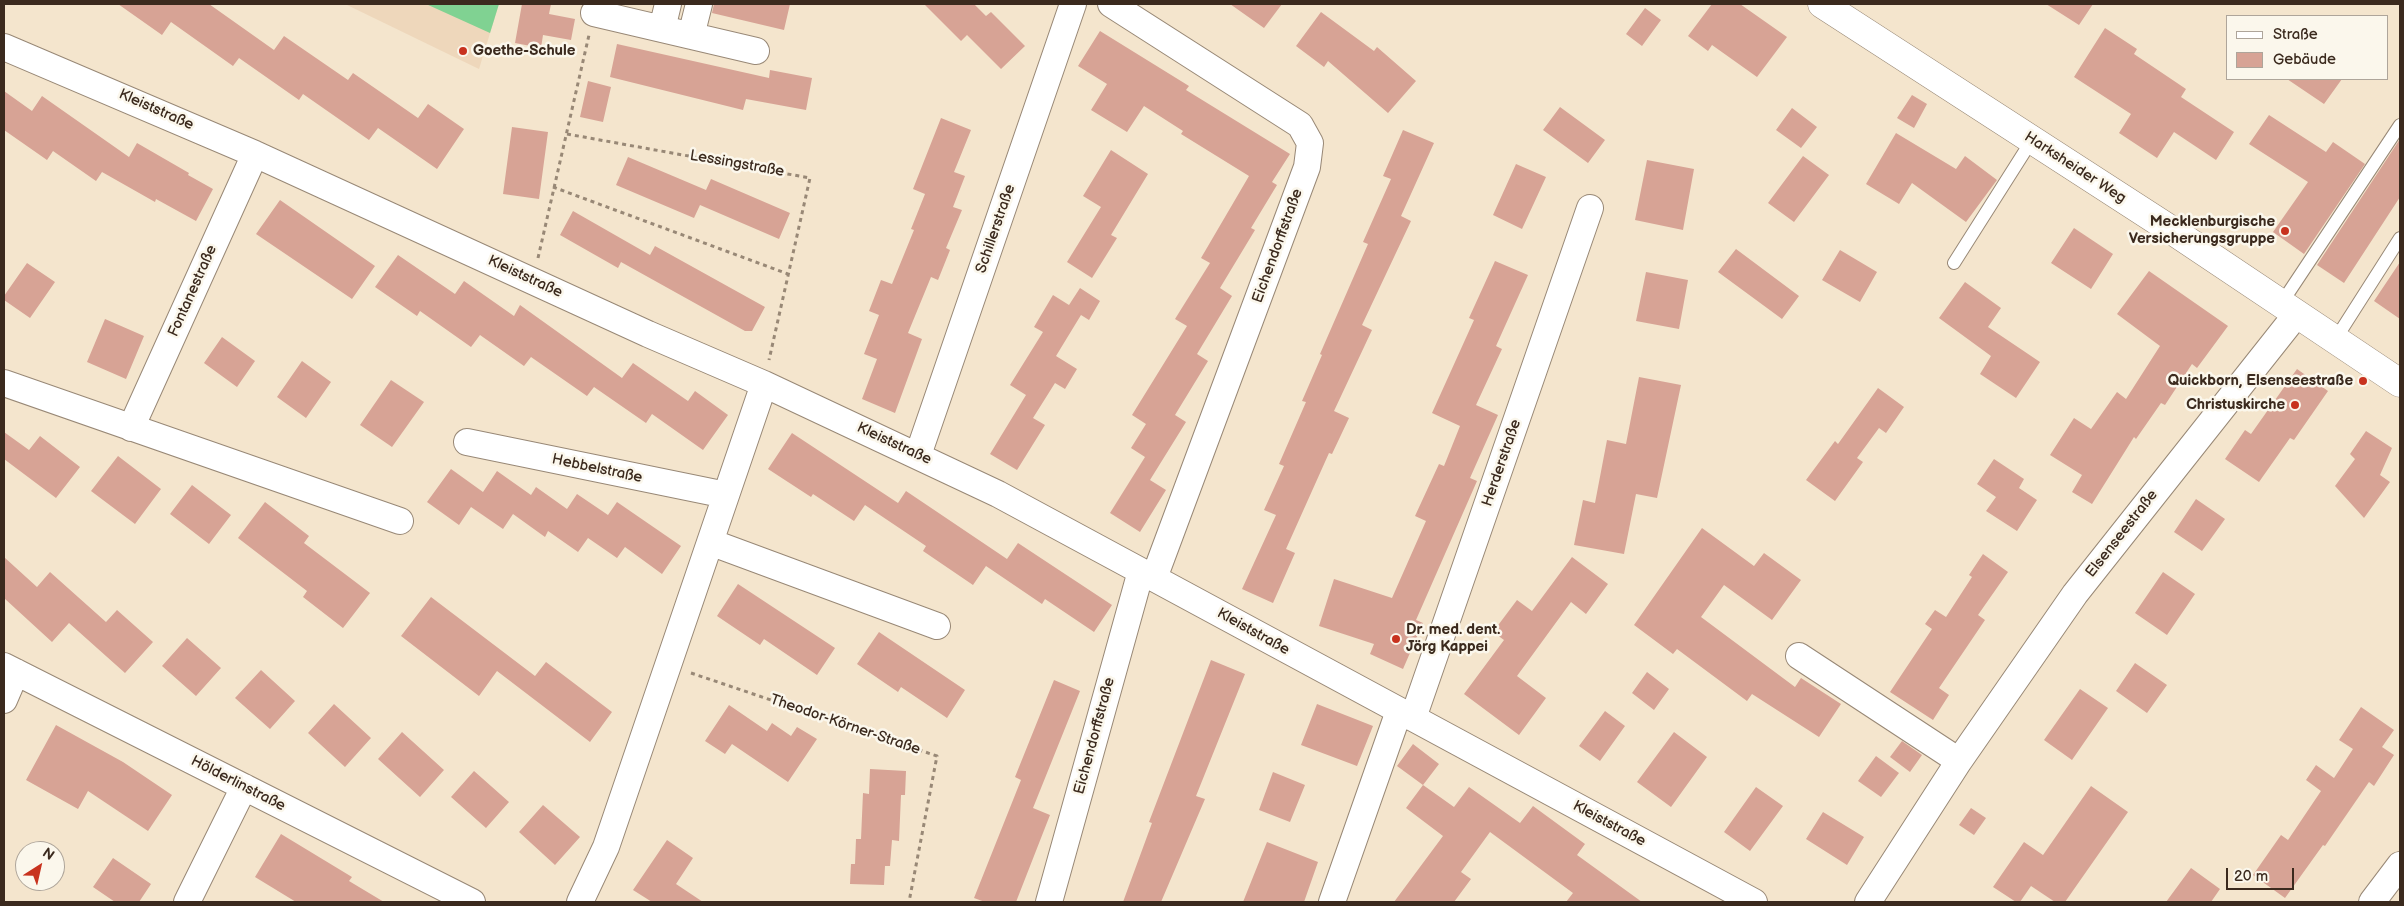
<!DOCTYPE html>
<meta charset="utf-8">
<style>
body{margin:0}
#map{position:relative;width:2404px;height:906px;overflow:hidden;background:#f4e5cd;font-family:"Balsamiq Sans",sans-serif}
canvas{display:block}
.frame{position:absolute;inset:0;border:5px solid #3b2a1e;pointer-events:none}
.legend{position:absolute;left:2226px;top:15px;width:162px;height:65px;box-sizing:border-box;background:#fbf7ec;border:1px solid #aea59a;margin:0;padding:6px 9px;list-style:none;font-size:15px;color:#3b2a1e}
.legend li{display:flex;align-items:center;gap:10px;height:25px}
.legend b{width:25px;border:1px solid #aea59a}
.north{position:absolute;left:15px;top:841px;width:50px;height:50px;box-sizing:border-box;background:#fbf7ec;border:1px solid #aea59a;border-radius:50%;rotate:35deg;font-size:14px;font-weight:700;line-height:20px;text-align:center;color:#3b2a1e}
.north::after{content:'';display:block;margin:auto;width:18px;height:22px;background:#c8321e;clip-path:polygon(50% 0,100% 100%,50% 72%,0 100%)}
.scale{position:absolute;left:2226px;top:868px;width:68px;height:22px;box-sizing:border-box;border:2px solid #3b2a1e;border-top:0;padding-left:6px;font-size:15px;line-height:18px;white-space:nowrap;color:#3b2a1e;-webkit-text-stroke:4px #fbf7ec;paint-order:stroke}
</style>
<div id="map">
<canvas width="2404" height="906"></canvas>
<div class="frame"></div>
<ul class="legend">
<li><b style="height:6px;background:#fff"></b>Straße</li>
<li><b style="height:14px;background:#d7a395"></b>Gebäude</li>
</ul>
<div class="north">N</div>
<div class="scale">20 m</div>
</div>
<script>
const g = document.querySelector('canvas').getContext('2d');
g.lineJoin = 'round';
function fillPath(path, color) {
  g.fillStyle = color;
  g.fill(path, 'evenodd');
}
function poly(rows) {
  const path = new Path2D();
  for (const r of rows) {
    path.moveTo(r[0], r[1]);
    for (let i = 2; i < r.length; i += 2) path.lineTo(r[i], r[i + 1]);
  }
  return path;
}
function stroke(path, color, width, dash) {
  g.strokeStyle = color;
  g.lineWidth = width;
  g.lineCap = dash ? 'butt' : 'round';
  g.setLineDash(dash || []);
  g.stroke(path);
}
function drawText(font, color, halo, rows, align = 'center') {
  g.font = font + ' "Balsamiq Sans",sans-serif';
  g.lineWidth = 5;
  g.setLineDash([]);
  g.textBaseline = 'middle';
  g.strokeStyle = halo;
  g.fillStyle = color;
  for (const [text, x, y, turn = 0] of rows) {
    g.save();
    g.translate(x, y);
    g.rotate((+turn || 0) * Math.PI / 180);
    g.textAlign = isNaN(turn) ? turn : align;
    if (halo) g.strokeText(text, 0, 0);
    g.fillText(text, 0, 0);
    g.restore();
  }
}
fillPath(poly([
 [345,4,499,4,479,69]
]), '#eed7bb');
fillPath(poly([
 [426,4,499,4,490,33]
]), '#80d292');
fillPath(poly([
 [118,4,209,4,274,50,284,36,348,80,353,73,418,118,428,104,464,129,437,169,378,128,369,140,303,94,299,100,239,58,233,66,171,22,162,35],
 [522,4,551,4,549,14,575,19,571,40,543,35,541,48,515,43],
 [714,4,790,4,784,30,712,13],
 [924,4,974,4,986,16,991,12,1025,46,1001,69,967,35,961,41],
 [1230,4,1282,4,1264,28],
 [1712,4,1740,4,1787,37,1757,77,1712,45,1708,51,1688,36],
 [2046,4,2093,4,2079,25],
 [1645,8,1661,20,1642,46,1626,34],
 [1321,12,1374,51,1377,47,1416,81,1388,113,1328,61,1324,67,1296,46],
 [2105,28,2137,49,2134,54,2186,89,2181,97,2234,132,2216,160,2174,132,2157,158,2119,133,2131,114,2074,77],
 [1100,31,1189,86,1186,90,1290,154,1272,182,1277,185,1251,228,1255,230,1220,288,1232,296,1197,354,1208,361,1175,415,1186,422,1150,480,1166,490,1140,532,1110,513,1145,457,1131,448,1146,424,1132,415,1187,326,1175,319,1210,263,1201,258,1249,176,1181,134,1183,131,1144,106,1127,132,1091,110,1107,84,1078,66],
 [617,44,769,78,770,70,812,78,806,110,746,99,743,110,610,77],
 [2287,79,2342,79,2324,104],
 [588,81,611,87,603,122,580,117],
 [4,91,32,111,42,96,129,157,137,143,189,173,188,175,213,189,196,221,156,199,155,202,102,172,96,181,53,151,47,160,4,130],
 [1912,95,1927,104,1914,128,1897,118],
 [1560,107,1605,140,1588,163,1543,130],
 [1792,108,1817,127,1801,148,1776,130],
 [2269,115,2326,152,2333,142,2365,164,2304,254,2273,232,2308,182,2249,144],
 [941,118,971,130,954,172,965,176,953,207,962,210,946,248,950,250,938,280,931,277,908,333,922,339,895,413,862,399,877,359,864,354,879,315,869,311,881,280,892,284,914,230,911,229,925,194,913,189],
 [512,127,548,132,539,199,503,194],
 [1403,130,1434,143,1401,216,1411,221,1362,325,1372,330,1334,411,1349,418,1332,454,1329,453,1286,549,1295,553,1273,603,1242,589,1276,515,1264,510,1284,466,1279,464,1306,402,1302,401,1322,355,1320,354,1368,244,1363,242,1391,179,1383,176],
 [1896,133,1956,169,1965,156,1997,180,1966,222,1912,183,1899,204,1866,184],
 [2400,139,2400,197,2344,283,2317,265],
 [1111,150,1148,174,1111,235,1117,238,1092,278,1067,262,1101,207,1083,196],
 [1803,156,1829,175,1794,222,1768,203],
 [628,157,706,190,711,179,790,213,779,239,700,205,694,218,616,185],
 [1647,160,1694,169,1683,230,1635,220],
 [1516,164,1546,177,1522,229,1493,215],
 [280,200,375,266,352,299,256,234],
 [573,211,650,255,655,246,765,307,752,331,745,331,621,262,618,268,560,235],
 [2074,228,2113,254,2091,289,2051,263],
 [1736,249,1799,296,1782,319,1718,272],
 [1840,250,1877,272,1860,302,1822,280],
 [398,255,455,294,464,281,514,316,520,305,622,378,633,363,688,401,695,391,728,415,703,450,652,414,646,423,594,387,587,396,531,357,524,366,480,335,471,347,420,311,417,316,375,287],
 [1495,261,1528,275,1496,346,1502,349,1476,405,1498,415,1470,478,1477,481,1416,620,1423,623,1403,669,1370,654,1374,644,1319,626,1334,579,1392,598,1426,521,1415,516,1439,464,1444,466,1460,426,1432,413,1474,320,1469,318],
 [2400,262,2400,319,2374,301],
 [27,263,55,282,30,318,4,300,4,296],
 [2149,271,2228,326,2197,368,2192,364,2165,405,2161,403,2136,439,2134,437,2092,504,2072,492,2082,475,2050,455,2074,418,2091,429,2117,392,2126,399,2160,346,2117,314],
 [1646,272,1688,280,1679,329,1636,321],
 [1965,282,2001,308,1988,327,2040,362,2016,398,1980,374,1991,356,1939,318],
 [1080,288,1100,301,1089,320,1081,315,1056,356,1077,369,1065,389,1055,383,1033,418,1045,425,1017,470,990,454,1026,395,1010,385,1043,332,1034,327,1053,295,1069,305],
 [105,319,144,336,126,379,87,362],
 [222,337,255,361,237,387,204,363],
 [302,361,331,382,306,418,277,397],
 [2297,369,2328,391,2294,440,2290,438,2259,482,2225,459,2245,430,2251,434],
 [1639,377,1681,385,1657,498,1636,494,1624,554,1574,545,1583,500,1595,503,1607,440,1626,444],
 [391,380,424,402,392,447,360,425],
 [1878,388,1904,407,1886,433,1879,428,1857,458,1863,462,1835,501,1806,480,1835,441,1838,444],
 [2366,431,2392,448,2380,475,2390,482,2364,518,2335,486,2355,459,2350,454],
 [4,432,29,450,40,436,80,467,56,498,4,459],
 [792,433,898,503,906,491,1007,559,1018,543,1112,605,1094,632,1045,599,1042,604,986,566,973,585,923,551,926,546,865,505,854,521,813,494,811,497,768,469],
 [118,456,161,489,135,524,91,491],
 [1994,459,2024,479,2019,488,2037,500,2017,531,1986,511,1996,497,1977,484],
 [451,469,483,492,497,471,531,495,536,487,567,509,577,494,608,515,617,502,681,546,662,574,625,547,617,558,588,538,578,552,548,531,545,537,513,514,503,529,471,507,459,525,427,502],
 [192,485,231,515,209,544,170,514],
 [2196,499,2225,519,2202,551,2174,532],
 [265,502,309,536,304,543,370,593,343,628,303,597,307,591,238,538],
 [1702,528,1754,566,1764,553,1801,580,1772,620,1724,585,1701,617,1795,687,1801,678,1841,704,1819,737,1752,694,1747,701,1677,649,1673,654,1634,625],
 [1983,554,2008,572,1978,615,1985,620,1939,688,1949,695,1933,720,1890,692,1932,629,1925,624,1935,610,1946,617,1972,577,1969,575],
 [4,557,37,587,50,572,106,622,117,610,153,642,125,673,69,623,52,642,4,598],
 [1572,557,1608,584,1586,614,1571,602,1517,676,1546,698,1519,735,1464,694,1504,640,1493,632,1517,600,1532,611],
 [2163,572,2195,594,2167,635,2135,613],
 [738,584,835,648,817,675,764,639,760,645,717,616],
 [431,597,535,676,546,662,612,712,590,742,497,671,479,696,401,636],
 [879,632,965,690,947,718,901,687,898,692,857,664],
 [187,638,221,668,196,696,162,666],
 [1211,660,1245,674,1196,796,1205,799,1161,902,1123,902,1152,823,1149,822],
 [2135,663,2167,685,2147,713,2116,691],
 [261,670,295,701,270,729,235,698],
 [1647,672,1669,689,1654,710,1632,693],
 [1054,680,1080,691,1033,808,1050,815,1016,902,985,902,974,898,1021,780,1015,777],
 [2080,689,2108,708,2072,760,2044,740],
 [334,704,371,738,345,767,308,733],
 [1317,704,1373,726,1357,766,1301,745],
 [729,705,767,731,772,723,791,736,797,727,817,739,788,782,732,744,725,754,705,741],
 [2361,707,2394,730,2382,747,2394,755,2374,786,2369,782,2325,846,2323,845,2285,898,2253,875,2281,835,2288,840,2321,791,2306,780,2316,765,2334,778,2353,749,2339,740],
 [1605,711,1625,726,1600,761,1579,746],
 [56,725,123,762,172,795,148,831,88,791,78,809,26,780],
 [402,732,444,770,420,797,378,759],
 [1674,732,1707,757,1671,807,1637,782],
 [1902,741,1922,755,1910,772,1890,757],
 [1413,744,1439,764,1423,785,1397,766],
 [1876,756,1899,773,1881,797,1858,781],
 [870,769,906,771,905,795,901,795,899,841,892,840,890,866,885,866,884,885,850,884,851,864,855,864,856,839,861,839,863,793,869,794],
 [474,771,509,802,486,828,451,797],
 [1273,772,1305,785,1290,822,1259,810],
 [1423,785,1454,807,1469,787,1520,823,1533,806,1585,844,1577,855,1642,902,1566,902,1573,893,1490,832,1461,872,1471,879,1454,902,1394,902,1443,836,1406,808],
 [2091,786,2128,812,2065,902,2055,902,2031,886,2020,902,2016,902,1993,887,2024,842,2043,855],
 [1756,787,1783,806,1750,851,1724,832],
 [543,805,580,837,555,865,519,832],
 [1971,808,1986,818,1974,835,1959,825],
 [1823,812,1864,837,1847,865,1806,839],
 [281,834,352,877,349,881,384,902,296,902,255,877],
 [667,840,693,858,676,884,703,902,652,902,633,890],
 [1267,842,1318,862,1304,902,1243,902],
 [113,858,151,884,139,902,115,902,93,887],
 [2191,868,2220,889,2211,902,2166,902]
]), '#d7a395');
const service = poly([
 [1954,263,2032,140],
 [2281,304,2400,125],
 [2335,340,2400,238]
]);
const minor = poly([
 [1111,4,1300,125,1310,143,1307,167,1154,578],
 [594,13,756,51],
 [662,29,668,4],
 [691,36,699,4],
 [4,47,255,154,648,334,764,384,998,494,1754,902],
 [4,383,400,521],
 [131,428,255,154],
 [467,442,726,495],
 [918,455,1073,4],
 [710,542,937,626],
 [1799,656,1959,761],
 [4,666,472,902],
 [4,700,16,672],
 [1413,718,1590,208],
 [187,902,244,787],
 [580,902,606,847,764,384],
 [1049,902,1141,571],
 [1332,902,1399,711],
 [1868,902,1959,761,2075,594,2296,315],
 [2372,902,2400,865]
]);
const secondary = poly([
 [1822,4,2176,233,2400,383]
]);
stroke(service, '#988876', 14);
stroke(minor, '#988876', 28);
stroke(secondary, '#988876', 29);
stroke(poly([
 [567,134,810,178,769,360],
 [553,187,788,274],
 [538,258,589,35],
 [691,673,937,756,909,902]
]), '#988876', 3, [4, 4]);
stroke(service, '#fff', 12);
stroke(minor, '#fff', 26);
stroke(secondary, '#fff', 28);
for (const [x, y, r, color] of [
 [463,51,5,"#c8321e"],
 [2285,231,5,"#c8321e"],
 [2363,381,5,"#c8321e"],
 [2295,405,5,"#c8321e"],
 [1396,639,5,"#c8321e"]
]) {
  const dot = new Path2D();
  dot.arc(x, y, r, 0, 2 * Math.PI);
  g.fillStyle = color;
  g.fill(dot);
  stroke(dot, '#fbf7ec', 2);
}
drawText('bold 15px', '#3b2a1e', '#fbf7ec', [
 ["Goethe-Schule",473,51,"left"],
 ["Mecklenburgische",2275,222],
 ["Versicherungsgruppe",2275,239],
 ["Quickborn, Elsenseestraße",2353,381],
 ["Christuskirche",2285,405],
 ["Dr. med. dent.",1406,630,"left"],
 ["Jörg Kappei",1406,647,"left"]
], 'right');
drawText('15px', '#3b2a1e', '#fbf7ec', [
 ["Kleiststraße",156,110,24],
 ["Lessingstraße",737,164,10],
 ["Harksheider Weg",2075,168,33],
 ["Schillerstraße",996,229,-71],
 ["Eichendorffstraße",1278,246,-70],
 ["Kleiststraße",525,277,25],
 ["Fontanestraße",193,291,-66],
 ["Kleiststraße",894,444,25],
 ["Herderstraße",1502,463,-71],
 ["Hebbelstraße",597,469,12],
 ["Elsenseestraße",2122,534,-52],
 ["Kleiststraße",1253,632,29],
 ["Theodor-Körner-Straße",845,725,19],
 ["Eichendorffstraße",1095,736,-75],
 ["Hölderlinstraße",238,784,27],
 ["Kleiststraße",1609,824,28]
]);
</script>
